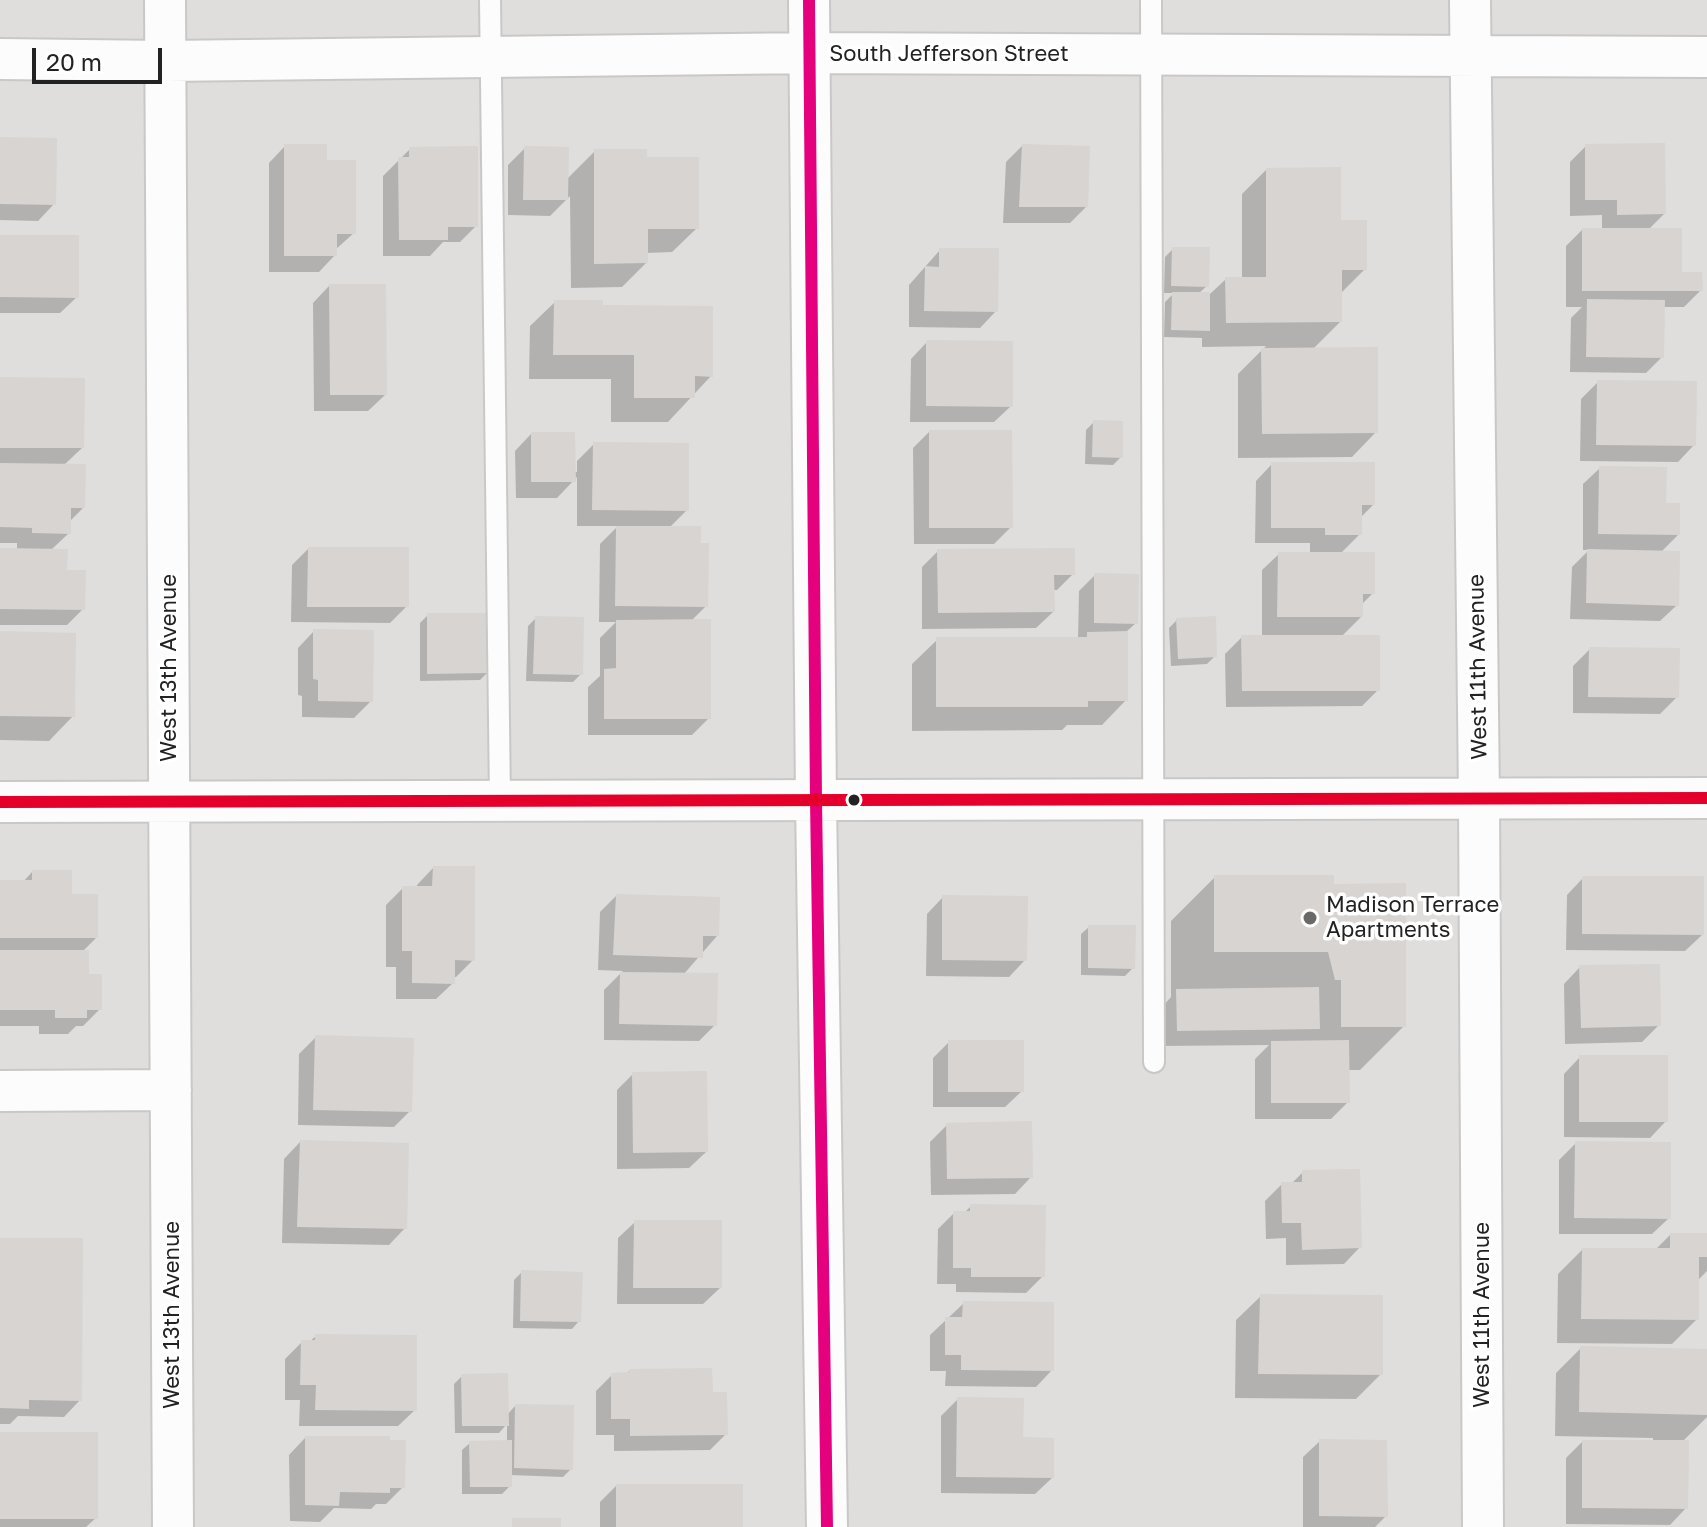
<!DOCTYPE html>
<style>
body{margin:0}
#map{position:relative;width:1707px;height:1527px;overflow:hidden;background:#f0eeeb;font-family:"Golos Text",sans-serif}
canvas{display:block}
.scale{position:absolute;left:32px;top:48px;width:130px;height:36px;box-sizing:border-box;border:4px solid #222;border-top:0;padding-left:10px;font-size:24px;line-height:28px;white-space:nowrap;color:#222;-webkit-text-stroke:6px #fff;paint-order:stroke}
</style>
<div id="map">
<canvas width="1707" height="1527"></canvas>
<div class="scale">20 m</div>
</div>
<script>
const g = document.querySelector('canvas').getContext('2d');
g.lineJoin = 'round';
function fillPath(path, color) {
  g.fillStyle = color;
  g.fill(path, 'evenodd');
}
function poly(rows) {
  const path = new Path2D();
  for (const r of rows) {
    path.moveTo(r[0], r[1]);
    for (let i = 2; i < r.length; i += 2) path.lineTo(r[i], r[i + 1]);
  }
  return path;
}
function stroke(path, color, width, dash) {
  g.strokeStyle = color;
  g.lineWidth = width;
  g.lineCap = dash ? 'butt' : 'round';
  g.setLineDash(dash || []);
  g.stroke(path);
}
function drawText(font, color, halo, rows, align = 'center') {
  g.font = font + ' "Golos Text",sans-serif';
  g.lineWidth = 7;
  g.setLineDash([]);
  g.textBaseline = 'middle';
  g.strokeStyle = halo;
  g.fillStyle = color;
  for (const [text, x, y, turn = 0] of rows) {
    g.save();
    g.translate(x, y);
    g.rotate((+turn || 0) * Math.PI / 180);
    g.textAlign = isNaN(turn) ? turn : align;
    if (halo) g.strokeText(text, 0, 0);
    g.fillText(text, 0, 0);
    g.restore();
  }
}
fillPath(poly([
 [0,0,1707,0,1707,1527,0,1527]
]), '#dfdedc');
fillPath(poly([
 [0,139,54,204,38,221,0,220],
 [285,146,325,162,354,233,335,250,335,255,319,272,269,272,269,163],
 [1022,146,1086,207,1070,223,1003,223,1006,162],
 [1586,146,1664,214,1648,230,1680,274,1701,290,1684,307,1663,307,1662,357,1646,373,1570,372,1571,318,1582,307,1566,307,1566,246,1582,230,1602,230,1602,215,1570,216,1570,162],
 [525,148,567,179,595,151,645,159,697,228,672,252,646,253,646,263,622,287,571,288,570,196,550,216,508,215,508,165],
 [410,149,476,226,460,242,443,242,430,256,383,256,383,176],
 [1266,170,1339,222,1365,269,1340,294,1340,322,1312,350,1376,432,1352,457,1238,458,1238,374,1266,346,1202,347,1202,338,1164,337,1165,302,1174,293,1164,293,1165,257,1173,249,1207,286,1198,294,1210,294,1226,279,1242,279,1242,194],
 [0,237,77,297,60,313,0,313],
 [940,250,996,311,980,328,909,327,909,285],
 [329,286,385,395,368,411,314,411,313,303],
 [555,302,601,307,711,376,668,422,611,422,611,379,529,379,530,326],
 [927,342,1011,406,994,422,910,422,911,359],
 [0,379,82,448,64,465,83,508,69,522,69,533,51,550,83,609,67,625,0,625,0,550,17,550,17,543,0,543],
 [1598,382,1694,445,1678,462,1580,461,1581,399],
 [1094,422,1121,457,1113,465,1085,464,1086,430],
 [929,432,1011,527,994,544,914,544,913,448],
 [531,434,573,472,577,472,577,461,594,444,687,510,669,528,706,606,691,621,709,718,692,735,588,735,588,687,600,676,600,638,616,622,599,622,600,544,618,526,577,526,577,477,557,498,516,498,515,451],
 [1272,464,1373,505,1360,518,1360,534,1340,554,1373,593,1361,605,1361,617,1341,637,1378,690,1362,706,1226,707,1225,654,1242,637,1262,637,1262,570,1279,554,1310,554,1310,543,1255,543,1256,481],
 [1600,468,1664,505,1678,535,1660,553,1677,605,1660,621,1570,619,1572,567,1589,550,1583,550,1583,484],
 [308,549,407,606,390,623,291,622,292,565],
 [938,551,1073,574,1057,590,1053,590,1053,612,1036,628,922,629,922,567],
 [1095,575,1136,623,1126,632,1126,700,1102,725,1067,725,1062,730,912,731,912,664,937,640,1078,639,1079,591],
 [428,615,488,672,480,680,420,681,420,623],
 [536,618,581,674,573,682,526,681,528,626],
 [1177,620,1215,656,1207,664,1171,666,1169,628],
 [314,631,371,701,354,718,302,717,302,696,298,695,298,648],
 [0,633,73,716,49,741,0,740],
 [1590,649,1677,697,1660,714,1573,713,1573,666],
 [433,868,473,960,456,977,453,977,453,983,436,999,396,999,396,967,386,967,386,905,403,888,417,888,417,885],
 [32,872,70,896,96,938,82,952,87,976,100,1009,83,1026,76,1026,68,1034,39,1034,39,1026,0,1026,0,882,23,882],
 [1215,877,1332,886,1404,1026,1360,1070,1348,1070,1348,1102,1331,1119,1255,1119,1255,1059,1269,1045,1161,1046,1161,1008,1171,997,1171,921],
 [1583,878,1702,935,1685,951,1566,950,1567,895],
 [616,896,717,936,683,975,715,1025,699,1041,604,1040,604,990,623,971,598,970,600,912],
 [943,897,1025,960,1009,977,926,976,927,914],
 [1089,927,1133,968,1125,976,1081,975,1081,934],
 [1580,967,1659,1025,1642,1042,1565,1044,1564,984],
 [316,1037,410,1111,394,1127,298,1125,299,1054],
 [949,1042,1022,1091,1005,1107,933,1107,933,1058],
 [1580,1057,1666,1121,1650,1138,1564,1137,1564,1074],
 [633,1074,706,1152,689,1168,617,1169,617,1090],
 [947,1125,1031,1177,1015,1194,931,1195,930,1142],
 [300,1142,405,1228,389,1245,282,1243,284,1159],
 [1576,1143,1669,1218,1652,1234,1559,1234,1559,1160],
 [1303,1172,1360,1247,1344,1264,1286,1265,1286,1238,1266,1239,1265,1201,1282,1184,1291,1184],
 [971,1206,1043,1276,1026,1293,956,1292,956,1284,937,1284,938,1229,954,1213,964,1213],
 [635,1222,720,1288,703,1304,617,1304,618,1238],
 [1670,1235,1707,1235,1707,1271,1697,1281,1697,1319,1672,1344,1557,1343,1558,1274,1582,1250,1655,1250],
 [0,1240,80,1400,64,1417,18,1416,10,1424,0,1424],
 [522,1272,579,1321,572,1329,513,1328,514,1280],
 [1261,1296,1381,1374,1356,1399,1235,1398,1236,1320],
 [964,1303,1052,1370,1036,1387,945,1386,946,1371,930,1371,930,1335],
 [316,1336,415,1410,398,1426,299,1426,300,1400,285,1400,285,1359,302,1342,309,1342],
 [1581,1348,1707,1351,1707,1417,1682,1442,1686,1508,1670,1525,1566,1524,1566,1458,1582,1442,1653,1442,1653,1438,1555,1436,1556,1373],
 [629,1371,711,1395,726,1434,710,1450,614,1451,614,1435,596,1435,596,1391,612,1375,626,1374],
 [462,1376,507,1415,515,1406,571,1469,563,1477,510,1475,510,1486,502,1494,462,1494,462,1450,470,1443,507,1442,507,1424,499,1433,455,1433,454,1384],
 [958,1399,1021,1439,1052,1478,1035,1494,941,1493,941,1416],
 [0,1434,96,1518,86,1527,0,1527],
 [305,1438,403,1487,386,1504,376,1504,371,1509,334,1508,320,1522,290,1521,289,1455],
 [1320,1441,1386,1516,1375,1527,1303,1527,1303,1457],
 [616,1486,741,1527,600,1527,600,1502]
]), '#0003');
fillPath(poly([
 [0,137,57,138,56,205,0,204],
 [1665,143,1666,214,1617,215,1617,200,1585,200,1585,144],
 [284,144,327,144,327,160,356,160,356,234,337,234,337,256,284,256],
 [1022,144,1090,146,1088,207,1019,207],
 [478,146,478,227,448,227,448,240,399,240,398,157,409,157,409,147],
 [524,146,569,147,568,200,523,200],
 [594,149,647,149,647,157,699,157,699,229,648,229,648,263,594,264],
 [1341,167,1341,220,1367,220,1367,270,1342,270,1342,322,1226,323,1225,277,1266,277,1266,168],
 [1582,228,1682,228,1682,272,1702,272,1703,291,1582,291],
 [0,235,79,235,79,298,0,297],
 [1172,247,1210,247,1209,287,1171,286],
 [939,248,999,248,998,312,924,311,925,266,939,267],
 [329,284,386,284,387,395,330,395],
 [1172,292,1210,292,1210,331,1171,330],
 [1587,299,1665,300,1664,358,1586,357],
 [554,300,603,300,603,305,713,306,713,377,695,376,695,398,634,398,634,355,553,355],
 [926,340,1013,341,1013,407,926,406],
 [1378,347,1378,433,1262,434,1261,348],
 [0,377,85,378,84,448,0,448],
 [1597,380,1697,381,1696,446,1596,445],
 [1093,420,1123,421,1123,458,1092,457],
 [929,430,1012,430,1013,528,929,528],
 [531,432,575,432,576,482,531,482],
 [593,442,689,443,689,511,592,510],
 [1271,462,1375,462,1375,505,1362,505,1362,535,1325,535,1325,528,1271,528],
 [0,463,86,464,85,508,71,508,71,534,32,533,32,528,0,527],
 [1599,466,1667,467,1666,503,1680,503,1680,535,1598,534],
 [616,526,701,526,701,543,709,543,708,607,615,606],
 [308,547,409,547,409,607,307,607],
 [0,548,68,549,67,570,86,570,85,610,0,609],
 [1075,548,1075,575,1054,575,1055,612,938,613,937,549],
 [1587,549,1680,551,1679,606,1586,603],
 [1278,552,1375,552,1375,594,1363,594,1363,617,1277,617],
 [1094,573,1139,574,1138,624,1094,623],
 [427,613,489,613,490,673,427,674],
 [535,616,584,617,583,675,533,674],
 [1216,616,1217,657,1178,659,1176,618],
 [711,619,711,719,604,719,604,669,616,668,616,620],
 [313,629,374,630,373,702,318,701,318,680,313,679],
 [0,631,76,633,75,717,0,716],
 [1128,631,1128,701,1088,701,1088,707,936,707,936,637,1087,637,1087,632],
 [1241,635,1380,635,1380,691,1242,691],
 [1589,647,1680,648,1679,698,1588,697],
 [433,866,475,866,475,961,455,960,455,984,412,983,412,951,402,951,402,886,432,886],
 [32,870,72,870,72,894,98,894,98,938,0,938,0,880,32,880],
 [1214,875,1334,875,1334,884,1406,883,1406,1027,1341,1027,1341,980,1335,980,1328,952,1214,952],
 [1582,876,1704,876,1704,935,1582,934],
 [616,894,720,897,719,936,703,936,703,958,613,955],
 [942,895,1028,896,1027,961,942,960],
 [1088,925,1136,925,1135,969,1088,968],
 [0,950,89,950,89,974,102,974,102,1010,87,1010,87,1018,55,1018,55,1010,0,1010],
 [1660,964,1661,1026,1581,1028,1579,965],
 [620,972,718,973,717,1026,619,1024],
 [1319,987,1320,1029,1177,1031,1176,989],
 [315,1035,414,1038,412,1112,313,1110],
 [948,1040,1024,1040,1024,1092,948,1092],
 [1349,1040,1350,1103,1271,1103,1271,1041],
 [1579,1055,1668,1055,1668,1122,1579,1122],
 [707,1071,708,1152,633,1153,632,1072],
 [1032,1121,1033,1178,947,1179,946,1123],
 [300,1140,409,1143,407,1229,297,1227],
 [1575,1141,1671,1142,1671,1219,1574,1218],
 [1360,1169,1362,1248,1302,1250,1301,1223,1282,1223,1281,1182,1302,1182,1302,1170],
 [970,1204,1046,1205,1045,1277,971,1277,971,1268,953,1268,953,1211,970,1211],
 [634,1220,722,1220,722,1288,633,1288],
 [1670,1233,1707,1233,1707,1257,1699,1257,1699,1320,1581,1319,1582,1248,1670,1248],
 [0,1238,83,1238,82,1401,29,1400,29,1409,0,1408],
 [521,1270,583,1272,581,1322,520,1321],
 [1260,1294,1383,1295,1383,1375,1258,1374],
 [963,1301,1054,1302,1054,1371,961,1370,961,1355,945,1355,945,1317,962,1317],
 [315,1334,417,1335,417,1411,315,1410,316,1385,300,1385,301,1340,315,1340],
 [1580,1346,1707,1349,1707,1415,1579,1412],
 [712,1368,713,1392,727,1392,728,1435,630,1436,630,1419,611,1419,611,1373,629,1372,629,1369],
 [508,1373,509,1426,462,1426,461,1374],
 [957,1397,1024,1398,1023,1437,1054,1438,1054,1478,956,1477],
 [515,1404,574,1405,573,1470,514,1468],
 [0,1432,98,1432,98,1519,0,1519],
 [305,1436,390,1436,390,1440,406,1440,405,1488,390,1488,390,1493,340,1492,339,1506,305,1505],
 [1319,1439,1387,1440,1388,1517,1319,1516],
 [512,1440,512,1487,470,1487,469,1441],
 [1582,1440,1689,1440,1688,1509,1582,1508],
 [616,1484,743,1484,743,1527,616,1527],
 [512,1518,561,1518,561,1527,512,1527]
]), '#d7d4d2');
const lane = poly([
 [490,0,500,800],
 [1151,0,1154,1062]
]);
const street = poly([
 [165,0,173,1527],
 [809,0,816,800,827,1527],
 [1470,0,1479,798,1483,1527],
 [0,59,166,61,810,53,1707,57],
 [0,802,1707,798],
 [0,1091,171,1090]
]);
stroke(lane, '#c9c8c7', 24);
stroke(street, '#c9c8c7', 44);
stroke(lane, '#fdfcfc', 20);
stroke(street, '#fdfcfc', 40);
stroke(poly([
 [809,0,816,800,827,1527]
]), '#e5007d', 12);
stroke(poly([
 [0,802,1707,798]
]), '#e4002b', 12);
for (const [x, y, r, color] of [
 [854,800,7,"#222"],
 [1310,918,8,"#6a6968"]
]) {
  const dot = new Path2D();
  dot.arc(x, y, r, 0, 2 * Math.PI);
  g.fillStyle = color;
  g.fill(dot);
  stroke(dot, '#fff', 3);
}
drawText('22px', '#222', '#fff', [
 ["South Jefferson Street",949,54],
 ["West 11th Avenue",1478,667,-91],
 ["West 13th Avenue",169,668,-90],
 ["West 13th Avenue",172,1315,-90],
 ["West 11th Avenue",1482,1315,-90]
]);
drawText('22px', '#222', '#fff', [
 ["Madison Terrace",1326,905],
 ["Apartments",1326,930]
], 'left');
</script>
